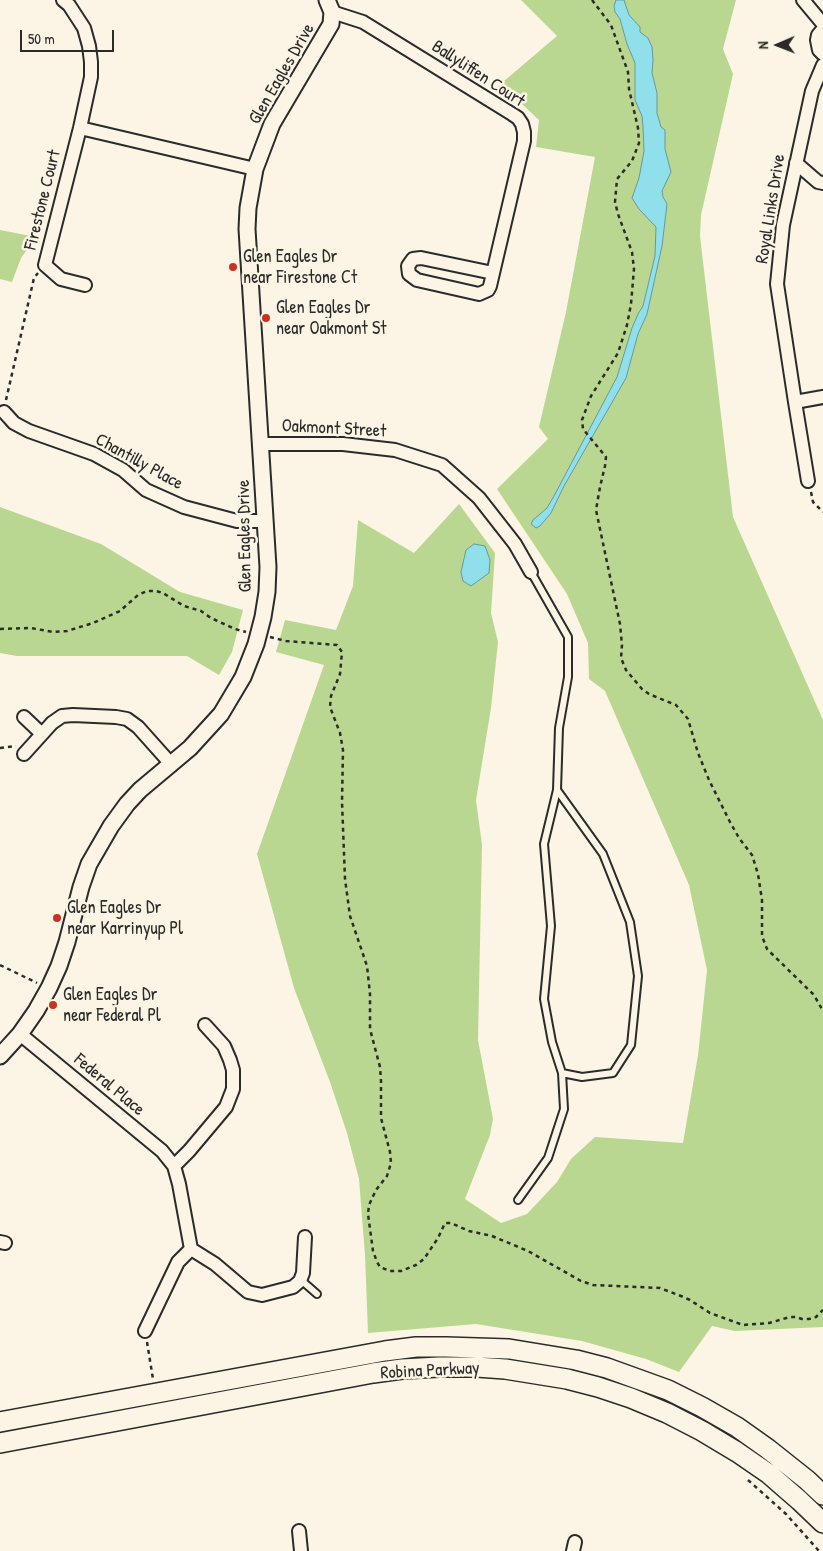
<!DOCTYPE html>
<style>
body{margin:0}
#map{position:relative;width:823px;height:1551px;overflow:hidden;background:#fcf5e5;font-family:"Patrick Hand",sans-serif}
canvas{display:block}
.north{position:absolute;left:753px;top:20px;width:50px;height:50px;-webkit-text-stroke:4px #fcf5e5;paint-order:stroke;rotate:269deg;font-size:14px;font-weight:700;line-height:20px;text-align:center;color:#2b2b2b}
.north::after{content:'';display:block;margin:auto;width:18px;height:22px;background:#2b2b2b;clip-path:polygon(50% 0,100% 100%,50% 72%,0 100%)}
.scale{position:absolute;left:20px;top:30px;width:94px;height:22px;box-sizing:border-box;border:2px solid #2b2b2b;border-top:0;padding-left:6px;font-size:15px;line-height:18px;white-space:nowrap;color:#2b2b2b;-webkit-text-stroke:4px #fcf5e5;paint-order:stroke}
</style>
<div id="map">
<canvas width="823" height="1551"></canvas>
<div class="north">N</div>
<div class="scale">50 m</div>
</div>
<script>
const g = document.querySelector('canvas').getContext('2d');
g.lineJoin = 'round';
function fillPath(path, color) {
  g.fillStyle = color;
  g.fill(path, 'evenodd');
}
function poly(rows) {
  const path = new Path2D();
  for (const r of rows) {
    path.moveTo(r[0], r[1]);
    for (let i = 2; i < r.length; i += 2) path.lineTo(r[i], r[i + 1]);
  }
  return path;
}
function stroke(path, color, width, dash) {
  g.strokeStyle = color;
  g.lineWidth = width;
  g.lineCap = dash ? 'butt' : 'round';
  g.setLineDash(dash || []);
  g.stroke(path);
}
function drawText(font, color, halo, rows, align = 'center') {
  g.font = font + ' "Patrick Hand",sans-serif';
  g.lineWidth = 5;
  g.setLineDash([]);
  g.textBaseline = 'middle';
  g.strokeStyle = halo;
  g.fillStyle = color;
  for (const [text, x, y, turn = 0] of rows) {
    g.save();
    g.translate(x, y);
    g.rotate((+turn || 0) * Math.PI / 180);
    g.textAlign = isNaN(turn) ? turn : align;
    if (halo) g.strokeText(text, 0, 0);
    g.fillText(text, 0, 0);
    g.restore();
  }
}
fillPath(poly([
 [521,0,736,0,723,49,733,74,701,215,700,236,733,517,823,720,823,1327,735,1331,712,1326,679,1372,646,1359,582,1341,476,1324,368,1333,365,1255,359,1179,347,1133,330,1082,294,988,257,854,324,665,276,652,285,620,336,630,353,586,358,520,414,553,459,504,495,553,491,613,498,642,491,708,476,800,482,845,478,1040,493,1119,490,1135,465,1199,501,1223,527,1214,557,1182,571,1159,595,1137,683,1143,698,1055,707,970,689,885,605,691,589,679,588,643,567,594,497,489,548,439,539,427,566,312,595,157,536,147,539,120,523,105,497,87,557,36],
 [0,230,36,237,21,258,12,282,0,279],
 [0,507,101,544,180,592,243,610,232,652,219,675,187,656,17,656,0,653]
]), '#b9d790');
const water = poly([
 [616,0,624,0,629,15,640,27,640,32,648,38,652,47,653,60,652,73,657,93,657,113,661,127,665,130,665,149,671,172,662,191,663,197,667,204,662,246,647,314,638,334,626,378,564,486,551,513,540,526,536,528,531,524,533,520,547,508,554,496,617,377,632,328,638,314,643,306,655,256,656,227,639,209,632,198,639,178,644,151,643,127,642,116,635,100,635,63,627,44,620,19,615,12,614,6,616,0],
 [474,544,485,546,490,560,489,573,471,586,463,581,461,572,466,550,474,544]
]);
fillPath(water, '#90e0eb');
stroke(water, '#68989e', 1);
const service = poly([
 [531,572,568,637,568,677,559,728,557,790],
 [557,790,603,854,630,922,638,976,631,1045,613,1073,582,1077,562,1073,552,1042,544,999,551,926,544,844,557,790],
 [518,1200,548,1158,564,1109,562,1073],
 [301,1280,317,1294]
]);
const minor = poly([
 [63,0,69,5,84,28,89,46,91,62,91,77,80,128,45,265,61,279,85,285],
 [803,0,823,24],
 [332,12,363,22,512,114,518,118,522,124,524,132,524,141,490,286,488,290,479,294,417,280,409,274,408,266,413,259,421,258,493,273],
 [823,29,818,35,817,40,819,50,823,54],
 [80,128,255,169],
 [796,163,818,182,823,183],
 [795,402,823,397],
 [4,412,14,423,29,431,94,454,123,470,146,490,184,507,237,521,266,521],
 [261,444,343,444,395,450,442,465,479,498,515,544,531,572],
 [808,481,795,402,777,284,783,225,812,91,823,65],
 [24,717,42,734],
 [24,754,52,723,62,716,73,715,116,717,127,719,138,727,171,764],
 [20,1034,162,1151,174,1166,179,1184,191,1249,178,1262,145,1331],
 [174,1166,189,1151,226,1107,233,1089,233,1070,230,1060,224,1046,205,1025],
 [0,1242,5,1243],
 [191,1249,215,1264,248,1292,262,1295,293,1287,300,1281,303,1273,305,1237],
 [299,1531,301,1551],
 [573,1551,575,1542]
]);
const tertiary = poly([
 [0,1056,20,1034,36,1011,49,988,59,966,67,942,81,887,89,864,111,826,127,804,140,790,190,748,221,714,243,677,256,644,263,617,267,592,268,567,247,229,248,208,255,169,272,124,331,24,332,12,327,0]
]);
const primary = poly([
 [0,1422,385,1351,416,1347,446,1347,509,1349,576,1360,607,1368,668,1390,702,1407,737,1427,768,1449,807,1480,823,1495],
 [0,1443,373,1373,402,1369,439,1367,477,1367,505,1369,567,1379,598,1387,631,1398,667,1413,702,1431,737,1452,769,1474,800,1501,823,1523]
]);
stroke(service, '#2b2b2b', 10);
stroke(minor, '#2b2b2b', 16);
stroke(tertiary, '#2b2b2b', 19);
stroke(primary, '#2b2b2b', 22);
stroke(poly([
 [592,0,611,25,628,72,629,89,638,128,639,143,632,161,617,179,615,202,618,214,632,252,634,269,631,304,627,325,618,353,591,396,582,420,583,429,606,457,605,466,600,487,596,510,620,624,622,645,621,658,626,670,642,689,649,694,676,705,688,719,698,753,709,780,730,822,739,838,752,855,758,874,762,900,762,936,767,949,814,995,823,1011],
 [6,400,34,278,38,273],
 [811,492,813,502,823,512],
 [0,629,31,628,53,632,67,631,93,623,120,611,138,595,147,591,156,591,163,593,184,606,201,611,211,618,235,629,246,632],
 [270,637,286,641,337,645,342,652,340,674,331,696,330,707,340,733,343,750,342,802,345,879,350,916,367,966,370,994,370,1029,380,1067,381,1081,381,1118,390,1152,391,1163,387,1176,376,1190,369,1205,368,1214,373,1251,377,1262,380,1267,390,1271,401,1271,416,1265,424,1259,438,1238,445,1223,451,1223,469,1231,492,1236,528,1251,581,1281,593,1285,660,1288,681,1296,690,1300,710,1313,743,1325,769,1323,790,1317,796,1317,802,1319,809,1319,816,1317,823,1310],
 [0,748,16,746],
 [0,965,37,983],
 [147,1342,153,1379],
 [748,1480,786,1514,819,1551]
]), '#2b2b2b', 2.5, [4, 4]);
stroke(service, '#fcf5e5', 6);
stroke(minor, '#fcf5e5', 12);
stroke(tertiary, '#fcf5e5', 15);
stroke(primary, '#fcf5e5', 19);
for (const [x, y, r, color] of [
 [233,267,5,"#c8321e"],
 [266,318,5,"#c8321e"],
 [57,918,5,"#c8321e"],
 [53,1005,5,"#c8321e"]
]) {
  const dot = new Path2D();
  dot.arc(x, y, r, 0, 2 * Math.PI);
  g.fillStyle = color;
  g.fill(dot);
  stroke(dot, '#fcf5e5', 2);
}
drawText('18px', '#2b2b2b', '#fcf5e5', [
 ["Glen Eagles Drive",282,74,-60],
 ["Ballyliffen Court",478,74,33],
 ["Firestone Court",43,200,-76],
 ["Royal Links Drive",771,209,-81],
 ["Oakmont Street",334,429,3],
 ["Chantilly Place",139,462,29],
 ["Glen Eagles Drive",245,536,-91],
 ["Federal Place",109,1085,40],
 ["Robina Parkway",430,1371,-3]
]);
drawText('18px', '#2b2b2b', '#fcf5e5', [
 ["Glen Eagles Dr",243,257],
 ["near Firestone Ct",243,278],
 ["Glen Eagles Dr",276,308],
 ["near Oakmont St",276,329],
 ["Glen Eagles Dr",67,908],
 ["near Karrinyup Pl",67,929],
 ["Glen Eagles Dr",63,995],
 ["near Federal Pl",63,1016]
], 'left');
</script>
